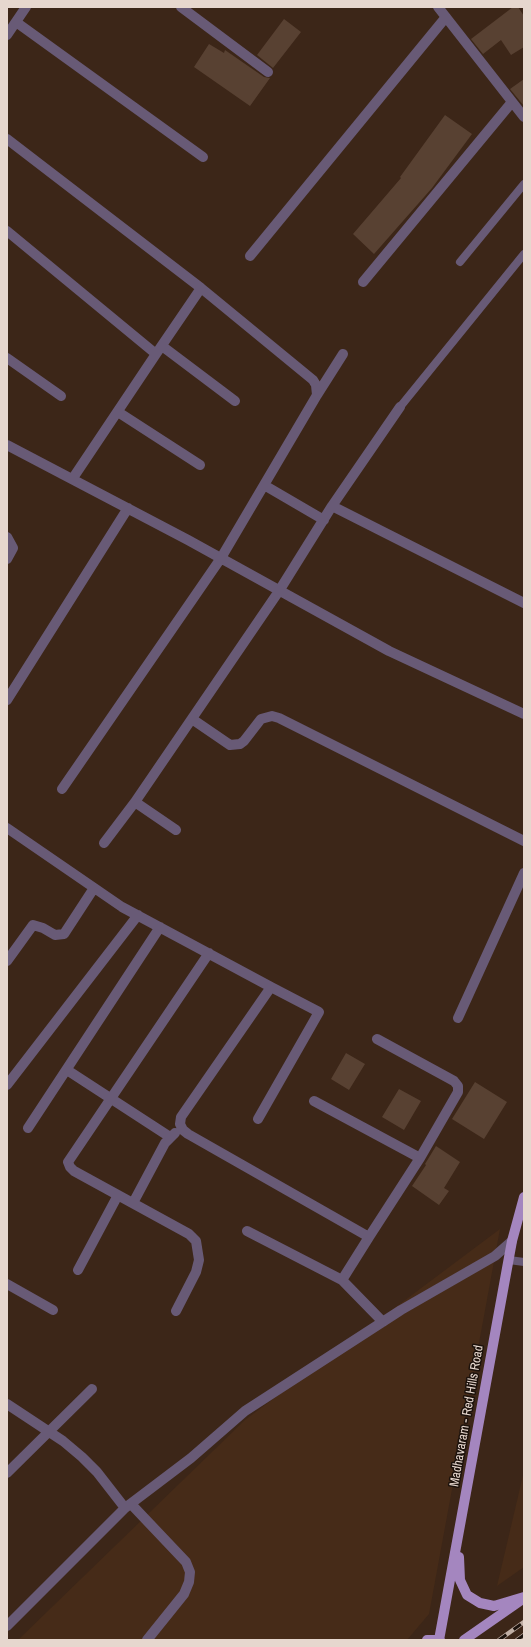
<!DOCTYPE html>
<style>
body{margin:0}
#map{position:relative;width:531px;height:1647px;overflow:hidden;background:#3c2618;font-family:"Archivo Narrow",sans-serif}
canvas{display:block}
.frame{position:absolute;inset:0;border:8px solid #e6d7ce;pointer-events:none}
</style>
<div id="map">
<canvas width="531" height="1647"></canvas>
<div class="frame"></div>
</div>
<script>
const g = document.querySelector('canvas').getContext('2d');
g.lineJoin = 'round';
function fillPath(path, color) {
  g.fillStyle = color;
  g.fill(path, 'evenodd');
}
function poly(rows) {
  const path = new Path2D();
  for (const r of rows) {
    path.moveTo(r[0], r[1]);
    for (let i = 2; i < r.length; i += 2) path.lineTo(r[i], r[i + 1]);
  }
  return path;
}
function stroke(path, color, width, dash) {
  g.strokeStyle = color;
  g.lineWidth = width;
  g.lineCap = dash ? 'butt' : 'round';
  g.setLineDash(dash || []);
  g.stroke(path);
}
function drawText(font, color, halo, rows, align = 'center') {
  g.font = font + ' "Archivo Narrow",sans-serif';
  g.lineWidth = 3;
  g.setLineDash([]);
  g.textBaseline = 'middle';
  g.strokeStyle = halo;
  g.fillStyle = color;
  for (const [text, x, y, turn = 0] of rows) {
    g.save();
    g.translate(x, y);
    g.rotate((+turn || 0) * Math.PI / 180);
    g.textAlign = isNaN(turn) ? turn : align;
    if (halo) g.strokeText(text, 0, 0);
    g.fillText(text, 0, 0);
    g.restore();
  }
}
fillPath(poly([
 [500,1229,429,1614,407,1640,18,1640,245,1420],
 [524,1471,524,1567,497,1586]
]), '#462b18');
fillPath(poly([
 [513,7,518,7,524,16,524,47,511,55,501,40,483,54,471,39],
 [284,19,301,32,273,68,257,55],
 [209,44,224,53,225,50,264,77,270,78,250,106,194,67],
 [524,79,524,106,510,89],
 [445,115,472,134,432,188,374,254,353,234,401,178,400,177],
 [346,1053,365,1064,349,1090,331,1079],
 [475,1082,507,1102,484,1139,452,1119],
 [399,1089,421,1101,404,1130,382,1117],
 [436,1146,460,1162,444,1188,449,1191,439,1205,412,1186,426,1165,425,1164]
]), '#584132');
stroke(poly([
 [460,262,524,184],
 [400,407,524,254],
 [509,1260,524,1262]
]), '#685a76', 8);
stroke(poly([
 [181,7,268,72],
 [438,7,524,117],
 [16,22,203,157],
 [7,35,26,7],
 [7,139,201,288,156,354,7,231],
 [250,256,446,17],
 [363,282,512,102],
 [162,346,235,401],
 [7,358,61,396],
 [317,395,343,354],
 [118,412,200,465],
 [7,445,188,540,389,651,524,714],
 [73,478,156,354],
 [264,485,324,520],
 [332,506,524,603],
 [7,537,13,548,7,559],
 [7,700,128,508],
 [192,719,230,745,240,744,244,741,261,719,272,716,279,718,524,841],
 [62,789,221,558,317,395,316,385,313,380,201,288],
 [7,828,122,907,271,987,181,1117,180,1124,183,1130,188,1134,369,1237,342,1280,383,1322],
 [176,830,135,802,279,591,332,506,400,407],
 [104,843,135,802],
 [7,961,33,925,43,928,55,935,64,934,94,888],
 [458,1018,524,873],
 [67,1070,170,1137],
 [7,1085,138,915],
 [314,1101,420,1158],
 [258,1119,319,1012,271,987],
 [28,1128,160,927],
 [133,1203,165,1143,175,1133],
 [247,1231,342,1280],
 [369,1237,420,1158,458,1092,458,1086,454,1081,377,1039],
 [78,1270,118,1195],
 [7,1284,53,1310],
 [176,1311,196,1272,199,1260,196,1241,189,1234,74,1171,70,1167,68,1162,209,953],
 [7,1404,63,1441,82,1457,97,1472,125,1508],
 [7,1473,92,1389],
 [131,1504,186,1562,190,1572,189,1582,184,1594,147,1640],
 [7,1626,125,1508,191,1458,245,1411,401,1310,495,1256,512,1241]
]), '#685a76', 10);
stroke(poly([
 [459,1557,460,1580,467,1595,480,1603,494,1606,524,1597],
 [427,1640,440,1640],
 [439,1640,512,1241,524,1197],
 [464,1640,520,1601]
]), '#a486bf', 10);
const rail = poly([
 [499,1640,524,1622],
 [517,1640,524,1635]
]);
stroke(rail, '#c0afa5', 4.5);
stroke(rail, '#1c120c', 3, [9]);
drawText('13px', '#e6d7ce', '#1c120c', [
 ["Madhavaram - Red Hills Road",467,1416,-80]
]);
</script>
